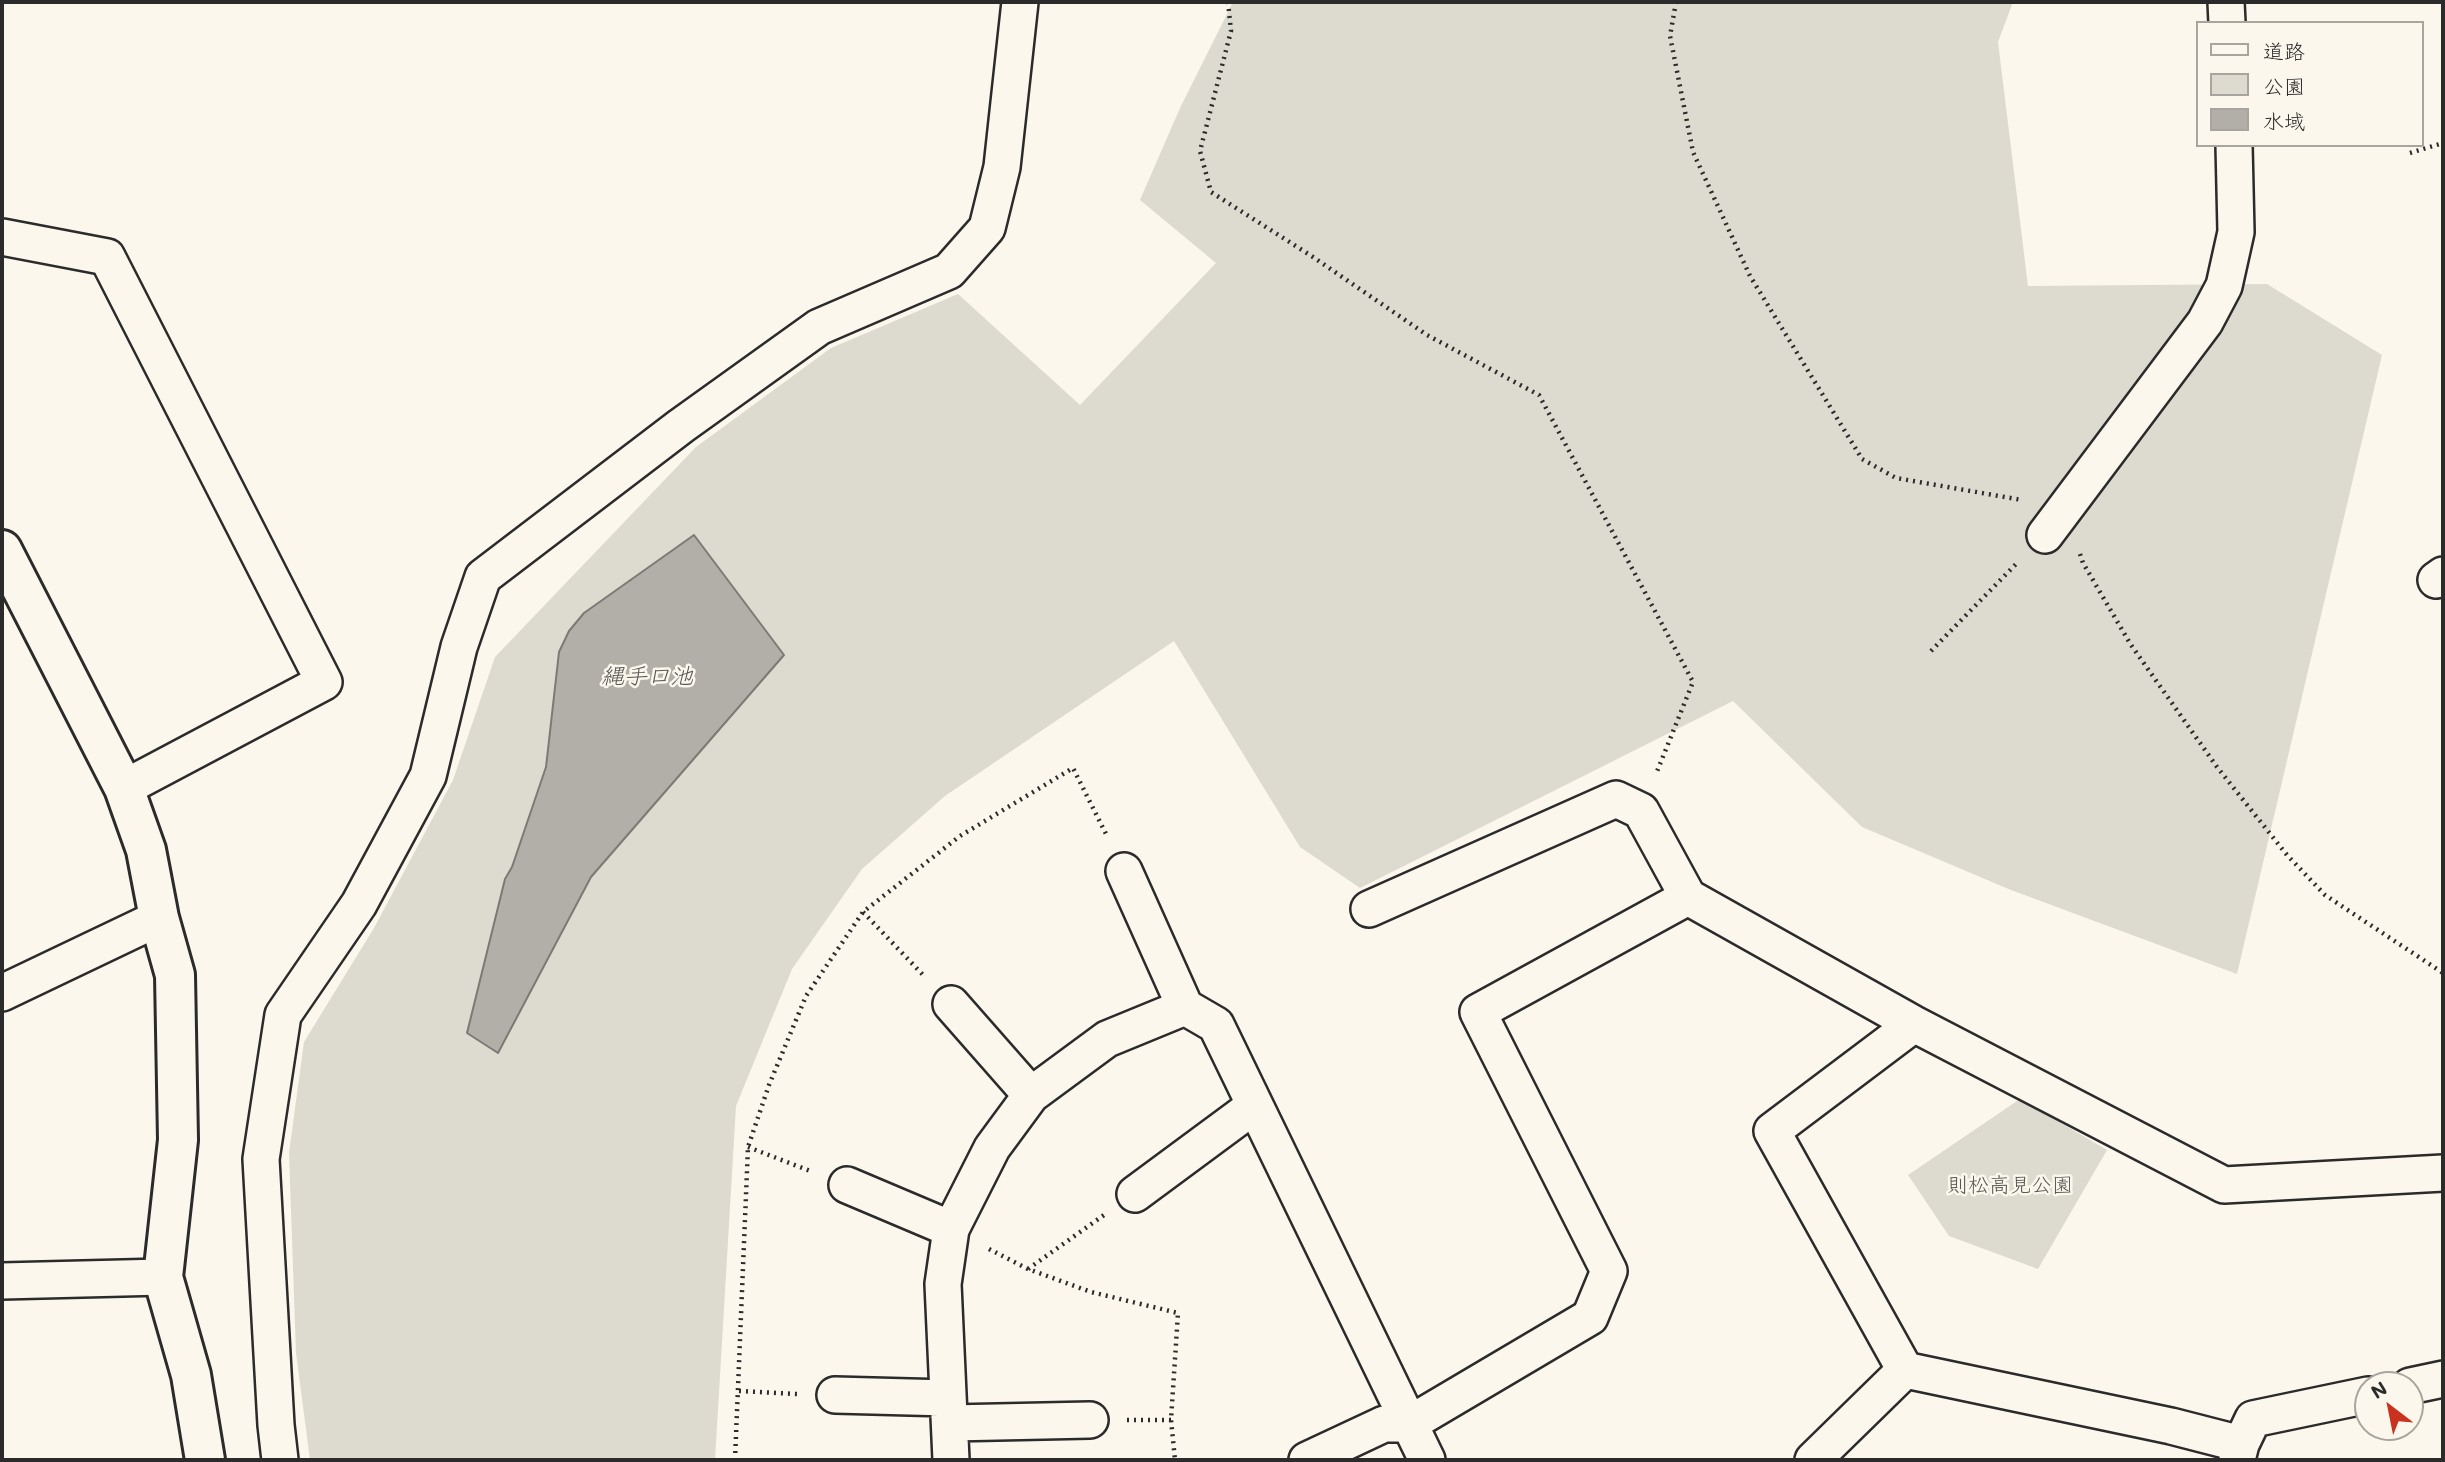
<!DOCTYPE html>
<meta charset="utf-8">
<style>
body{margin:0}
#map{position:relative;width:2445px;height:1462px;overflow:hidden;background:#fbf7ec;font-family:Mali,"Klee One",sans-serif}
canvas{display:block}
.frame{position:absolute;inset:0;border:4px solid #2b2b2b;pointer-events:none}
.legend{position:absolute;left:2196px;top:21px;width:228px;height:126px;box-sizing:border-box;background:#fbf7ec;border:2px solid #a8a59f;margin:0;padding:9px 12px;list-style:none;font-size:21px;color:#2b2b2b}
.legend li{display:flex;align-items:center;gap:14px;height:35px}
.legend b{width:35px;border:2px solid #a8a59f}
.north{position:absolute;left:2354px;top:1371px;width:70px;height:70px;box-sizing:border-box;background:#fbf7ec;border:2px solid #a8a59f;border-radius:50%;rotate:328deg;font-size:19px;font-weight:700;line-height:28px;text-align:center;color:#2b2b2b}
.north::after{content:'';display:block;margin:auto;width:24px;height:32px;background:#c8321e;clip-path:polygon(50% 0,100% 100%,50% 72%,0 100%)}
</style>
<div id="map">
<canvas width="2445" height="1462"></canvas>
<div class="frame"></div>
<ul class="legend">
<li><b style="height:9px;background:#fbf7ec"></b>道路</li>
<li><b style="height:19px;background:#dddad0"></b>公園</li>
<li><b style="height:19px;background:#b1afa7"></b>水域</li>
</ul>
<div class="north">N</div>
</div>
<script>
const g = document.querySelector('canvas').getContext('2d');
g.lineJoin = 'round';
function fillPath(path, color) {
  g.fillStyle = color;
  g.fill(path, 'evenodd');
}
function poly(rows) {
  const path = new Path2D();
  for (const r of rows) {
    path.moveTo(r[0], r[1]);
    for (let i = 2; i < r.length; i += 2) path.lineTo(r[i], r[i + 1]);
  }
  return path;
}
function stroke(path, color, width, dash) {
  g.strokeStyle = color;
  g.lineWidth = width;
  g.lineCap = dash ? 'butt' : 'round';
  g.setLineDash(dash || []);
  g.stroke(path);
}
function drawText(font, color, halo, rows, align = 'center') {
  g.font = font + ' Mali,"Klee One",sans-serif';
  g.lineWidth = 5;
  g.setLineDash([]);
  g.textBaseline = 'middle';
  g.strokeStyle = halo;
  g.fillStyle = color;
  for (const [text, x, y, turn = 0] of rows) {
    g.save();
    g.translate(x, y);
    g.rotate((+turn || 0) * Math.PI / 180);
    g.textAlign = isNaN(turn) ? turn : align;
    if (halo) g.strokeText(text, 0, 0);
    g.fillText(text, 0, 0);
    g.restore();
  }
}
fillPath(poly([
 [1233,2,2013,2,1998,42,2028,286,2267,284,2382,355,2237,974,2011,890,1862,827,1733,701,1360,888,1300,847,1174,641,945,796,862,869,792,969,736,1106,715,1460,310,1460,296,1353,289,1153,304,1042,374,928,453,780,495,657,696,447,831,348,958,294,1080,405,1216,263,1140,200,1180,108],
 [695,535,784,655,591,877,498,1052,505,879,512,867,546,767,559,652,569,631,584,613],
 [2020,1099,2107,1150,2038,1269,1949,1236,1908,1175]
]), '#dddad0');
const water = poly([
 [694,535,784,655,591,877,498,1053,467,1033,505,879,512,867,546,767,559,652,569,631,584,613,694,535]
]);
fillPath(water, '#b1afa7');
stroke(water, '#7b7a75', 2);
const minor = poly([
 [2226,2,2227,23],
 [2,237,107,257,324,682,124,788],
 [2045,535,2205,322,2224,286,2236,232,2234,145],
 [2436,580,2443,575],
 [1124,871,1185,1007],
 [1369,909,1616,799,1641,811,1688,897,1914,1024,2224,1185,2443,1173],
 [2,993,159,918],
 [951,1004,1031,1095],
 [847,1185,951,1229],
 [1135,1194,1254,1106],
 [2,1281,163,1277],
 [1905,1370,1772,1131,1914,1024],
 [2410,1386,2443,1379],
 [835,1395,948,1398],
 [951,1423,1090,1420],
 [280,1460,276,1425,261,1159,283,1015,359,904,428,776,459,647,483,577,681,426,819,327,949,271,987,228,1002,167,1020,2],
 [951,1460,943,1284,951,1229,992,1148,1031,1095,1107,1039,1185,1007,1216,1025,1427,1460],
 [1307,1460,1384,1424,1409,1424,1590,1317,1609,1271,1478,1012,1688,897],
 [1813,1460,1905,1370,2171,1426,2241,1444],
 [2237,1460,2241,1444,2253,1419,2368,1395]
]);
const tertiary = poly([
 [2,550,124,788,146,850,159,918,175,975,178,1140,163,1277,191,1375,205,1460]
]);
stroke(minor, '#2b2b2b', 40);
stroke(tertiary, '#2b2b2b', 44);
stroke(poly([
 [1228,2,1231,31,1200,151,1211,192,1313,257,1427,335,1539,395,1693,682,1656,774],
 [1676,2,1670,36,1693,152,1750,276,1862,459,1896,478,2022,500],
 [2410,153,2443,143],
 [2080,554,2083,563,2131,645,2217,767,2287,855,2325,895,2443,973],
 [1931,651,2017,563],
 [863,912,925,977],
 [748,1147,813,1172],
 [989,1249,1028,1269,1091,1292,1178,1313,1171,1420,1175,1460],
 [1028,1269,1104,1215],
 [739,1391,797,1394],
 [1127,1420,1171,1420],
 [735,1460,748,1147,769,1085,806,996,863,912,960,836,1073,768,1108,838]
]), '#2b2b2b', 4.5, [2, 5]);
stroke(minor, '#fbf7ec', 35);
stroke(tertiary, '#fbf7ec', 38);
drawText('21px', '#585754', '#fbf7ec', [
 ["則松高見公園",2010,1186]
]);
drawText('italic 23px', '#5a5956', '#fbf7ec', [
 ["縄手口池",647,677]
]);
</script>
